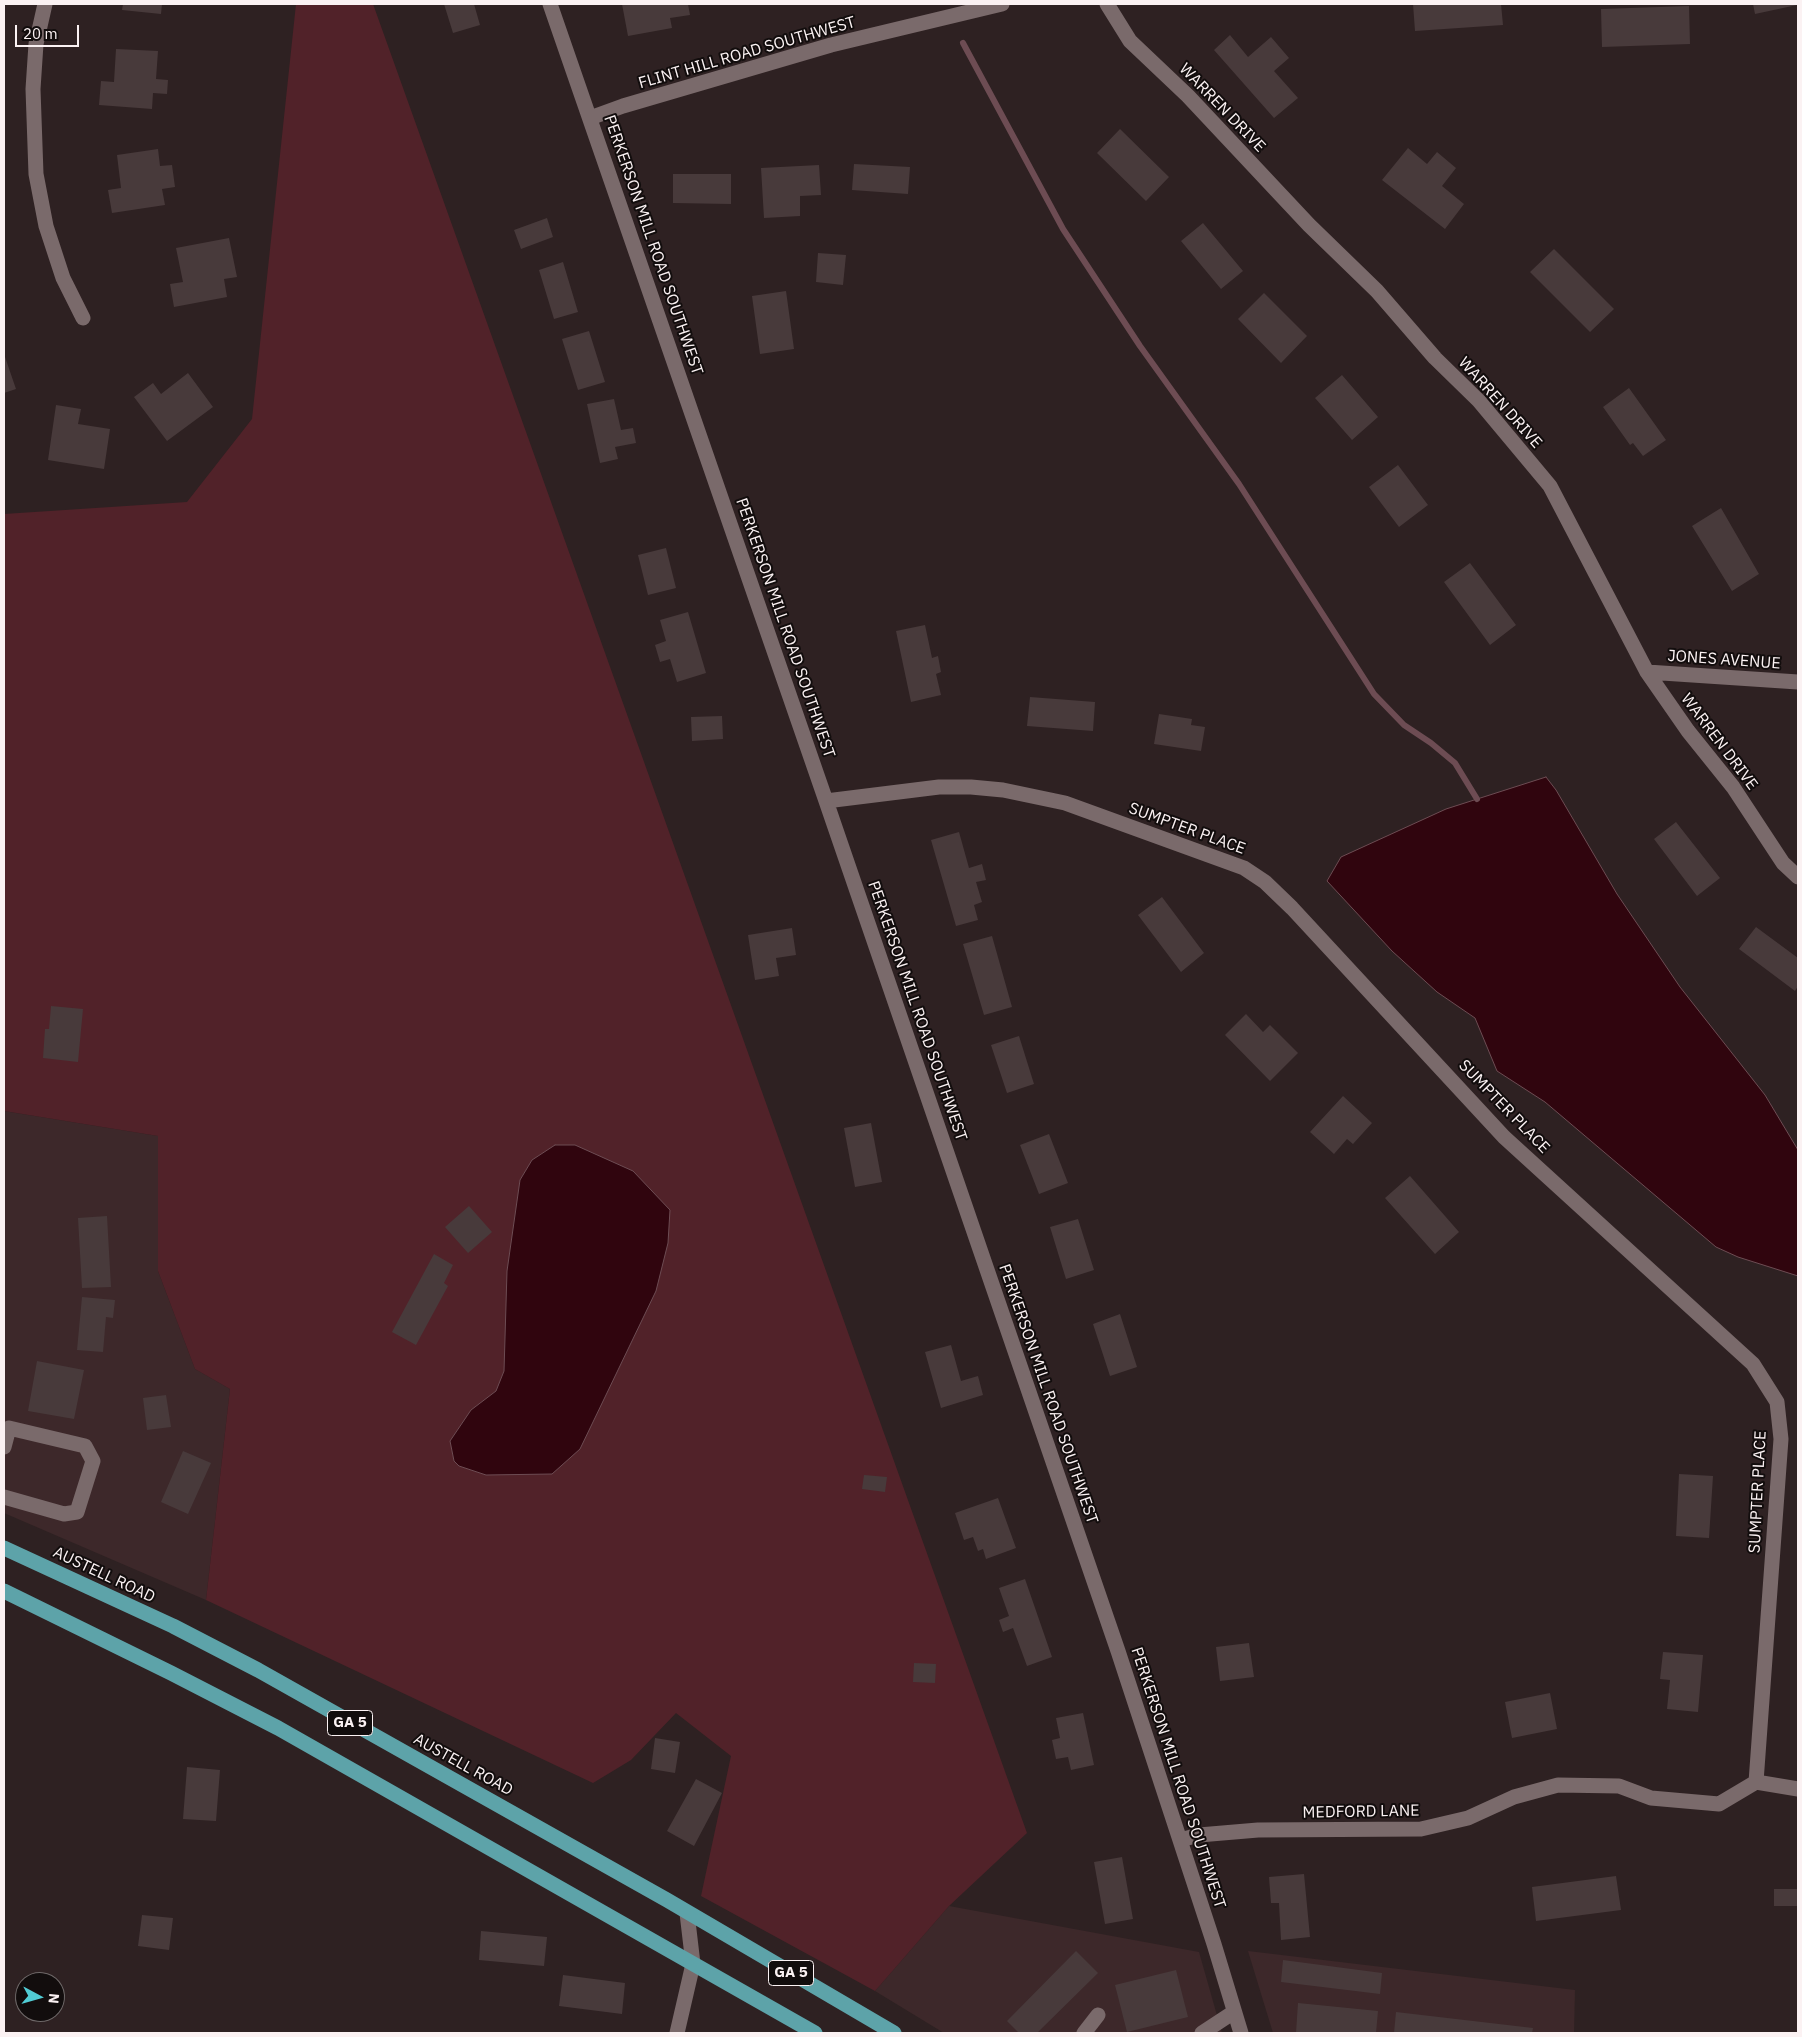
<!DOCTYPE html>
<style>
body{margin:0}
#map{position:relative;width:1802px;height:2037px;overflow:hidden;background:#2e2122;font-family:"IBM Plex Sans",sans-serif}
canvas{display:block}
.frame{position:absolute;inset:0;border:5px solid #fbf2f3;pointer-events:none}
.north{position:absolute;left:15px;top:1972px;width:50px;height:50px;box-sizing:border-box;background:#120d0d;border:1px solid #6f6969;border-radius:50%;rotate:96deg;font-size:14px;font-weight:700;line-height:20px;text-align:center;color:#fbf2f3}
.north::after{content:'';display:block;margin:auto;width:18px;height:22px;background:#51ccd4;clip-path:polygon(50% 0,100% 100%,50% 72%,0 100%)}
.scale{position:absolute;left:15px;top:25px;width:64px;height:22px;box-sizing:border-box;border:2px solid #fbf2f3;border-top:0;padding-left:6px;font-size:15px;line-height:18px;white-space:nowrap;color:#fbf2f3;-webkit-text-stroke:4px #120d0d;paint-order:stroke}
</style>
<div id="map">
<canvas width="1802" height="2037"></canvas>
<div class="frame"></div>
<div class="north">N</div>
<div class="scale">20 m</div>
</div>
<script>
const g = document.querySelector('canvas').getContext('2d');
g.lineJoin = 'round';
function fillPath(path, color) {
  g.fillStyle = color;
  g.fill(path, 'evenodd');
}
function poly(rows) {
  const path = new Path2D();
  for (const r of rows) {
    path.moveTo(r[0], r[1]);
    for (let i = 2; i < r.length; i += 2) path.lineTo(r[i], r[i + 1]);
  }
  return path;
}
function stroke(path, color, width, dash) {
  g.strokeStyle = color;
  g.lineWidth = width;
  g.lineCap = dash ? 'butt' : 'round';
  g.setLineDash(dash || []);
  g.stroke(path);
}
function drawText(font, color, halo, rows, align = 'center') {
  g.font = font + ' "IBM Plex Sans",sans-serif';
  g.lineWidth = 4;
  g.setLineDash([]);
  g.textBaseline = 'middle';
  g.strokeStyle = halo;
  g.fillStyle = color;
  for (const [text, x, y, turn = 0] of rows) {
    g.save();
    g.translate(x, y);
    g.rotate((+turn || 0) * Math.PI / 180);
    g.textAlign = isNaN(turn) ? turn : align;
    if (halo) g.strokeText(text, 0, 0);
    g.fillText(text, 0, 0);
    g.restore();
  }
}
fillPath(poly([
 [4,1111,158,1136,158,1271,195,1369,230,1389,206,1600,4,1513],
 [949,1906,1199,1952,1222,2033,944,2033,875,1991],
 [1248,1951,1575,1990,1574,2033,1273,2033]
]), '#3d282a');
fillPath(poly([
 [296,4,373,4,1027,1833,949,1906,875,1991,701,1896,731,1756,676,1713,631,1760,593,1783,206,1600,230,1389,195,1369,158,1271,158,1136,4,1111,4,514,187,502,252,419]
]), '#512229');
const water = poly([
 [1546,777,1556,790,1617,894,1680,987,1765,1095,1798,1150,1798,1276,1738,1257,1716,1247,1545,1102,1497,1071,1475,1018,1437,992,1392,951,1327,881,1341,857,1446,809,1546,777],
 [555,1145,575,1145,633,1171,670,1210,668,1243,656,1291,580,1449,552,1474,486,1475,459,1466,454,1461,450,1441,471,1410,496,1391,504,1371,507,1271,520,1180,532,1160,555,1145]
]);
fillPath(water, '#30050e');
stroke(water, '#6d4c53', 1);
stroke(poly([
 [963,43,1063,229,1140,346,1239,484,1374,694,1404,725,1431,743,1455,763,1477,799]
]), '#6d4c53', 6);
fillPath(poly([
 [123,4,162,4,161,14,122,10],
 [444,4,474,4,480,25,453,33],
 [622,4,688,4,690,15,670,18,672,28,628,36],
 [1413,4,1501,4,1503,25,1415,31],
 [1753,4,1797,4,1797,5,1755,14],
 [1689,6,1690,44,1602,47,1601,9],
 [1230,35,1248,57,1271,37,1289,58,1274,71,1298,98,1274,118,1214,50],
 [116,49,158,51,156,79,168,80,167,94,153,93,152,109,99,105,101,81,114,82],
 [1120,129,1169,177,1146,201,1097,153],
 [1408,148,1427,164,1437,152,1456,168,1442,186,1464,204,1445,229,1382,180],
 [158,149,160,166,172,165,175,187,162,189,165,205,112,213,108,190,121,188,117,155],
 [854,164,910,167,908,194,852,190],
 [819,165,821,195,800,196,800,216,764,218,761,168],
 [673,174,731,174,731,204,673,203],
 [547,218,553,237,521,249,514,230],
 [1203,223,1243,271,1221,289,1181,241],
 [229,238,237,277,224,279,227,297,174,307,170,284,183,282,176,248],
 [1554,249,1614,309,1590,332,1530,272],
 [818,253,846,255,843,285,816,282],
 [563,262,578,312,554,319,539,270],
 [786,291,794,349,760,354,752,296],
 [1264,293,1307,336,1281,363,1238,319],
 [589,331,605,382,578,390,562,339],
 [4,354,16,389,4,393],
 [188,373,213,407,167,441,134,397,153,383,161,394],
 [1342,375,1378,417,1352,440,1315,398],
 [1629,388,1666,440,1643,456,1633,443,1630,445,1603,407],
 [614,399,621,430,633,428,636,443,615,447,618,459,600,463,587,404],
 [56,405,81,409,78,424,110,429,104,469,48,460],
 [1398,465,1428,505,1399,527,1369,487],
 [1721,508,1759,574,1732,591,1692,526],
 [666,548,676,588,648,595,638,555],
 [1470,563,1516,625,1490,645,1444,582],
 [688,612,706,673,677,682,670,659,660,662,655,645,666,641,660,620],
 [925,625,932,658,938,656,941,672,936,674,941,695,911,702,896,631],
 [1030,697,1095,702,1093,731,1027,726],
 [1159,714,1192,719,1191,725,1205,727,1201,751,1154,744],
 [722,716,723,739,692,741,691,717],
 [1676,822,1720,878,1697,896,1654,839],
 [959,832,969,868,982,864,986,880,976,882,982,902,974,905,978,920,956,926,931,840],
 [1162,897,1204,953,1181,972,1138,915],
 [1756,927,1798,958,1798,986,1795,991,1739,949],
 [792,928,796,955,776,958,779,976,755,980,748,935],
 [992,936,1012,1007,984,1015,963,944],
 [51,1006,83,1009,78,1062,43,1058,45,1029,49,1029],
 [1246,1014,1263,1032,1270,1025,1298,1053,1270,1081,1225,1035],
 [1019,1036,1034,1084,1007,1093,991,1045],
 [1343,1096,1372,1123,1353,1144,1347,1139,1334,1154,1310,1132],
 [871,1123,882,1182,855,1187,844,1128],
 [1049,1134,1068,1183,1039,1194,1020,1145],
 [1410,1176,1459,1232,1435,1254,1385,1198],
 [469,1206,492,1232,468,1253,445,1227],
 [107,1216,111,1287,82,1288,78,1218],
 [1078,1219,1094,1270,1066,1279,1050,1227],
 [434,1254,453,1265,444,1283,448,1286,416,1345,392,1332],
 [82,1297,115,1300,113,1318,106,1317,103,1352,77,1350],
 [1120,1314,1137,1367,1110,1376,1093,1324],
 [951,1345,961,1381,978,1376,983,1395,941,1408,925,1352],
 [37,1361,84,1370,74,1419,28,1411],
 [166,1395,171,1427,147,1430,143,1398],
 [183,1451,211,1463,188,1514,161,1502],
 [1679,1474,1713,1476,1709,1538,1676,1536],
 [864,1475,887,1477,885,1492,862,1489],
 [998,1498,1016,1548,986,1559,983,1549,978,1551,973,1537,964,1540,955,1513],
 [1025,1579,1052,1657,1027,1666,1013,1628,1003,1632,999,1620,1009,1616,999,1588],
 [1249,1643,1254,1677,1220,1681,1216,1647],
 [1663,1652,1703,1655,1698,1712,1667,1709,1670,1680,1660,1679],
 [914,1663,936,1664,935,1683,913,1682],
 [1550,1693,1557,1729,1512,1738,1505,1702],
 [1083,1713,1094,1765,1071,1770,1068,1757,1056,1759,1052,1740,1060,1738,1056,1718],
 [655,1738,680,1742,675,1773,651,1769],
 [187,1767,220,1770,216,1821,183,1819],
 [696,1779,722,1793,694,1846,667,1831],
 [1122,1857,1133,1919,1105,1924,1094,1862],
 [1304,1874,1310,1937,1281,1940,1279,1903,1271,1903,1269,1877],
 [1616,1876,1621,1910,1536,1921,1532,1887],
 [1774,1889,1798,1889,1798,1906,1774,1906],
 [142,1915,173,1918,169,1950,138,1946],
 [481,1931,547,1937,544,1966,479,1960],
 [1076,1951,1098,1973,1037,2033,1019,2033,1007,2021],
 [1283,1960,1382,1973,1380,1994,1281,1982],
 [1176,1970,1188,2017,1127,2032,1115,1985],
 [563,1975,625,1983,622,2014,559,2006],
 [1298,2003,1378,2011,1376,2033,1296,2033],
 [1396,2012,1533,2028,1532,2033,1394,2033]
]), '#483a3b');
stroke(poly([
 [45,4,36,44,33,89,36,174,46,226,63,278,83,318],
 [550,4,826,801,1118,1651,1214,1944,1241,2033],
 [1107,4,1130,41,1188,96,1309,225,1377,291,1435,358,1479,401,1550,486,1647,672,1688,731,1733,787,1783,863,1798,877],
 [590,118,623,106,831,45,1002,4],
 [1647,672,1798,682],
 [826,801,939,787,971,787,1003,790,1065,803,1244,868,1265,882,1292,908,1504,1137,1753,1364,1777,1402,1781,1439,1756,1782],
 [4,1447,9,1428,85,1446,93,1461,77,1512,64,1514,4,1497],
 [1180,1840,1199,1835,1258,1830,1421,1829,1468,1818,1514,1797,1558,1785,1619,1786,1651,1798,1719,1804,1756,1782,1798,1789],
 [677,2033,693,1964,687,1913],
 [1084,2033,1098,2015],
 [1202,2033,1234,2012]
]), '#7a6a6b', 15);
stroke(poly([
 [4,1548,173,1626,258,1670,667,1900,894,2033],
 [4,1591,171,1673,278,1728,815,2033]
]), '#5da3a9', 15);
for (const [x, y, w] of [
 [350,1723,45],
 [791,1973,45]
]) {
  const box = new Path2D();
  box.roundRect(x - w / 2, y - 12.5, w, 25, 4);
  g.fillStyle = '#120d0d';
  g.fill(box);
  stroke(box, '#fbf2f3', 1);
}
drawText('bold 15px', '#fbf2f3', null, [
 ["GA 5",350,1723],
 ["GA 5",791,1973]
]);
drawText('16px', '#fbf2f3', '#120d0d', [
 ["FLINT HILL ROAD SOUTHWEST",747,53,-16],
 ["WARREN DRIVE",1222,108,46],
 ["PERKERSON MILL ROAD SOUTHWEST",653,245,71],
 ["WARREN DRIVE",1500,403,48],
 ["PERKERSON MILL ROAD SOUTHWEST",785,628,71],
 ["JONES AVENUE",1724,660,4],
 ["WARREN DRIVE",1719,742,53],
 ["SUMPTER PLACE",1187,829,20],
 ["PERKERSON MILL ROAD SOUTHWEST",917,1011,71],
 ["SUMPTER PLACE",1504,1107,46],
 ["PERKERSON MILL ROAD SOUTHWEST",1048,1394,71],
 ["SUMPTER PLACE",1758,1492,-87],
 ["AUSTELL ROAD",104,1575,25],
 ["AUSTELL ROAD",463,1765,29],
 ["PERKERSON MILL ROAD SOUTHWEST",1178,1778,72],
 ["MEDFORD LANE",1361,1812,-1]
]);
</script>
